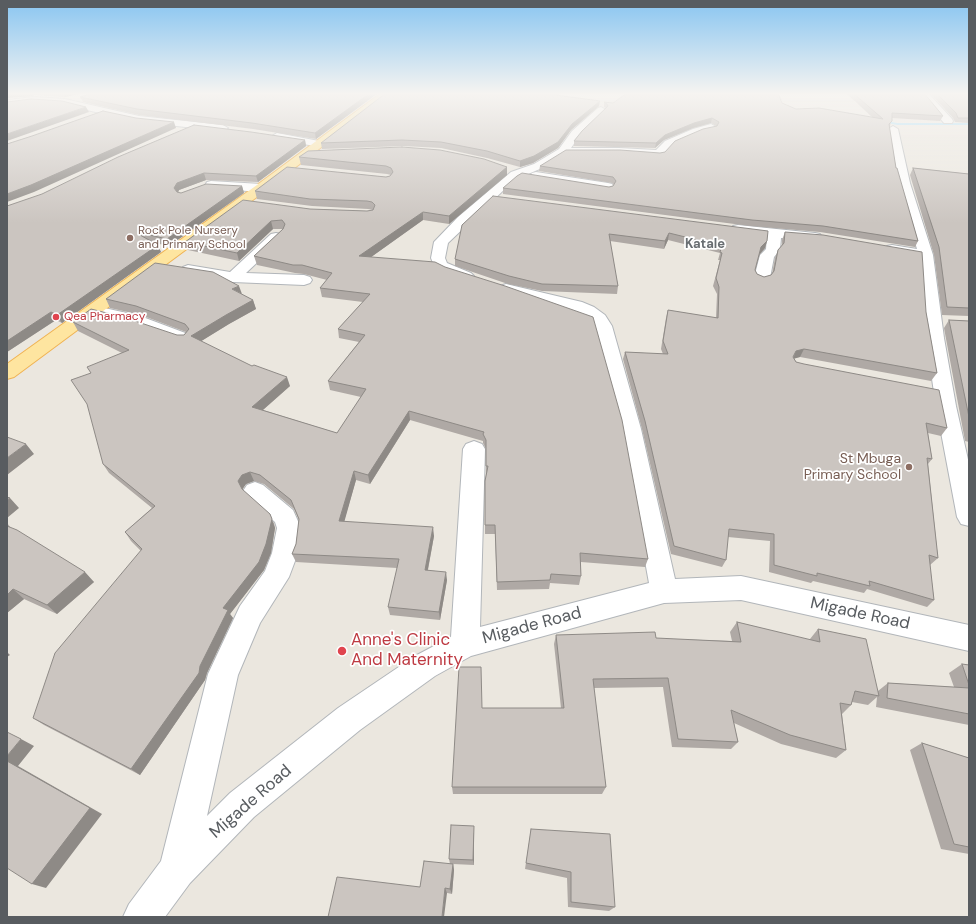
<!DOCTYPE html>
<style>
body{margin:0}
#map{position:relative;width:976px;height:924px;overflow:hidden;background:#ebe7df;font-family:"DM Sans",sans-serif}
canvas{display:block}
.frame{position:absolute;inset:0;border:8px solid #585c60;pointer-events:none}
</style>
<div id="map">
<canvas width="976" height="924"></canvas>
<div class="frame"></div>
</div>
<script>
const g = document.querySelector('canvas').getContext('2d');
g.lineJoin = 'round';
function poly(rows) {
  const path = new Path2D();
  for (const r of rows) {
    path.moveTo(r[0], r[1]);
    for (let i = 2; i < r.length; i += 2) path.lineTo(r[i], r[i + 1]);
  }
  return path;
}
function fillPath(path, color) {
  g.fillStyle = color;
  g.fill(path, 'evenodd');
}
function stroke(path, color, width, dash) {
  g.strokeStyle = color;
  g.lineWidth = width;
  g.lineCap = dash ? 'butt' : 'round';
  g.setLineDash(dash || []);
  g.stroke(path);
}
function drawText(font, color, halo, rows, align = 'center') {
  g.font = font + ' "DM Sans",sans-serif';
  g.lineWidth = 3.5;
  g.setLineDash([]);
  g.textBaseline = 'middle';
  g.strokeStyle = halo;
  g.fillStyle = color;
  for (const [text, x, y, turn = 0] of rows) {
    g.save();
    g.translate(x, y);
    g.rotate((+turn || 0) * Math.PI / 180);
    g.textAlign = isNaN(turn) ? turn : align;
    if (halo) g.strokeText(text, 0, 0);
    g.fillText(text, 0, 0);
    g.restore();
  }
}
fillPath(poly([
 [842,112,897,123,969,123,969,125,897,125,841,114,842,112]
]), '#9cdefe');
const minor = poly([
 [919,93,928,93,952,119,953,121,952,123,944,123,919,93],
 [34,97,65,99,139,116,223,125,228,128,223,131,139,122,65,105,34,103,7,106,7,100,34,97],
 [601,107,606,110,604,112,580,135,571,148,619,148,656,150,665,141,693,129,711,124,716,127,715,129,701,133,673,145,663,156,659,157,619,154,565,154,542,168,519,178,508,186,448,243,445,258,447,263,471,273,474,276,471,279,466,281,461,279,446,274,435,268,431,258,434,242,458,217,511,172,534,164,559,149,572,131,598,108,601,107],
 [893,126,898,129,910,183,933,255,944,338,956,406,969,464,969,526,961,524,957,517,936,406,926,338,919,258,887,252,885,249,887,246,892,245,917,249,898,183,888,129,893,126],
 [277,133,319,141,324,144,319,147,273,138,272,136,277,133],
 [536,172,608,183,612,184,614,187,612,190,608,191,532,179,530,176,532,173,536,172],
 [211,181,261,184,265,185,267,188,265,191,261,192,207,188,205,185,207,182,211,181],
 [738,225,815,233,820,234,822,237,820,240,815,241,781,238,780,250,774,257,770,278,768,281,762,283,756,281,754,278,760,255,766,249,767,236,733,232,731,229,733,226,738,225],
 [276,233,281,234,283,237,281,240,246,273,304,275,310,277,312,280,310,283,304,285,233,282,188,275,183,273,180,270,183,267,188,265,230,272,271,234,276,233],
 [506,284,582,302,594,307,605,315,612,326,641,429,675,579,741,576,969,625,969,651,741,600,664,603,471,656,435,676,360,730,254,817,190,883,165,917,123,917,129,904,161,861,208,674,240,606,265,571,272,553,277,528,275,522,247,497,243,491,247,485,255,482,263,485,293,510,301,528,298,553,289,577,260,623,238,675,207,816,230,793,338,708,415,656,451,637,463,449,466,444,474,441,482,444,485,449,480,627,649,583,621,429,594,326,592,322,582,315,570,310,500,292,498,289,500,286,506,284],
 [100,307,140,316,188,334,191,338,188,342,182,343,128,324,94,316,92,312,94,308,100,307]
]);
const major = poly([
 [381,93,391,93,265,191,14,377,7,379,7,364,257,185,381,93]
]);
stroke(minor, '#b2b6ba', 2);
stroke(major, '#f0b353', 2);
fillPath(minor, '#fff');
fillPath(major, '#fee5a0');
fillPath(poly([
 [7,93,82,93,65,97],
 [378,93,316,139,253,129,139,115,83,102,80,97],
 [846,93,924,93,943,116,940,121,892,118,890,126,889,127,896,168,918,241,915,247,820,232,750,226,503,194,503,188,609,187,613,186,614,185,612,183,539,171,540,166,660,153,665,152,716,126,711,123,693,128,664,140,655,148,574,146,574,141,606,108,604,107,604,102,613,103,782,103,796,109,873,118],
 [930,93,969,93,969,123,955,122,953,118],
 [600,101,599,106,571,130,558,148,533,163,520,167,487,158,441,148,403,146,322,149,321,143],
 [305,140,306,146,258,182,206,180,179,190,178,192,181,193,242,186,244,193,169,246,155,243,161,252,62,323,56,320,7,352,7,206],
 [299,157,507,167,507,175,449,224,423,220,371,257,648,559,645,567,581,562,581,576,579,585,550,583,549,589,497,590,495,534,485,534,485,481,486,475,486,449,483,443,483,441,410,420,370,484,356,480,344,521,434,536,428,570,447,580,440,620,390,615,388,607,397,568,296,562,292,554,296,544,299,520,294,509,264,484,254,481,246,484,242,489,274,523,275,528,271,553,264,570,230,614,233,618,207,673,205,680,140,775,44,725,33,718,141,551,131,541,125,532,152,508,109,473,103,464,122,353,78,331,73,322,177,335,184,335,186,332,141,315,110,308,106,299,241,294,253,300,256,309,229,324,201,341,290,386,263,410,337,433,361,397,330,390,328,381,359,342,339,338,338,329,363,302,322,297,320,288,327,280,304,274,295,273,257,265,254,256,283,229,273,229,239,261,188,250,185,242,310,209,367,211,373,210,368,209,312,206,257,199,255,191,386,177,390,176,391,175,387,174,301,165],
 [913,168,969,174,969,316,942,315,934,255,910,175],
 [493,196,767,241,765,248,760,254,755,270,757,274,764,277,771,275,772,274,775,258,778,250,782,246,782,240,785,232,926,312,937,373,931,381,800,357,794,358,796,362,947,428,941,436,928,433,932,459,928,464,938,558,930,565,934,600,927,607,867,589,864,593,813,581,811,583,769,572,770,541,728,537,726,560,722,567,671,554,642,429,623,359,625,352,663,354,661,349,666,318,668,310,716,318,717,294,713,286,720,260,718,260,720,253,668,240,664,249,610,241,618,286,617,294,542,291,508,284,455,266,455,259],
 [949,320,969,321,969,442,965,441,944,328],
 [7,523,11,528,94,582,57,614,24,599,7,613],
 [737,622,810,640,810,639,818,629,878,693,878,691,888,683,954,687,949,673,962,664,969,665,969,725,876,707,877,697,868,705,852,702,851,705,842,714,846,750,836,758,781,744,734,723,738,742,731,749,672,747,663,687,594,688,606,787,602,794,453,794,452,787,482,708,561,708,554,644,556,635,732,641,730,632],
 [922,743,969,758,969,854,941,849,910,750],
 [531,829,615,907,609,911,568,907,567,878,525,869,530,836],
 [474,832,474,865,453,864,454,870,452,894,420,887,450,864,449,859]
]), '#afa9a5');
fillPath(poly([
 [7,93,33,93,34,96,7,98],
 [63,93,82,93,65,97],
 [370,93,378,93,316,139,315,133],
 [600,101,599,106,571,130,558,148,533,163,520,167,520,161,572,124],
 [86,107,89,112,7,141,7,134],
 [712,118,711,123,693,128,664,140,655,148,656,143,665,135,694,123],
 [174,122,176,128,34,192,7,202,7,194],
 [305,140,306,146,258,182,256,176],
 [507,167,507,175,449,224,449,216],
 [204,173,206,180,179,190,177,195,174,188,177,183],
 [242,186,244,193,169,246,167,239],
 [423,212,423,220,360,265,359,256],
 [271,221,273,229,239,261,237,253],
 [669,233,668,240,664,249,665,241],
 [767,241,765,248,759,255,761,247],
 [158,245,161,252,62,323,57,315],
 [239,286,242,294,232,289],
 [253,300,256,309,229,324,195,345,191,336,226,315],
 [51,312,56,320,7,352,7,341],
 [804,349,800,357,793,359,796,351],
 [287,377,290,386,256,416,252,407],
 [409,411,410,420,370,484,368,475],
 [26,444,34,454,7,475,7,458],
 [354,471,356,480,342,530,339,521],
 [250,472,254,481,246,484,242,490,238,481,242,475],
 [10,498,19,508,7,518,7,500],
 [270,514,275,528,271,553,264,570,230,614,233,618,207,673,205,680,140,775,131,769,200,666,223,608],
 [433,527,434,536,426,579,425,570],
 [85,572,94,582,57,614,47,605],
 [446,572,447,580,440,620,439,612],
 [13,589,24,599,7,613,7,595],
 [7,652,10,655,7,657],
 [21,739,34,746,18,766,102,814,46,888,32,884,7,761,7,756],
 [474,826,474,865,473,860],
 [453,864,454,870,452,894,450,889],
 [445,888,447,893,444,917,442,917]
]), '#8e8a86');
const building = poly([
 [94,93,370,93,315,133,252,123,137,109,80,97,94,93],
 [386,93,541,93,600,101,572,124,558,142,534,156,520,161,487,151,441,142,402,140,321,143,386,93],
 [627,93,778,93,782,103,796,109,819,108,883,119,853,93,924,93,943,116,892,113,892,121,889,124,896,168,897,168,918,241,823,226,752,220,503,188,517,176,522,173,609,187,613,186,616,181,613,177,540,166,566,150,620,150,660,153,665,152,675,141,703,129,717,126,719,122,712,118,694,123,665,135,656,143,574,141,582,131,608,106,607,104,604,102,613,103,627,93],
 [936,93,969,93,969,118,958,118,956,113,936,93],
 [31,99,62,101,86,107,7,134,7,102,31,99],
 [103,111,136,118,174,122,31,185,7,194,7,144,32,136,103,111],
 [194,125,251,132,305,140,256,176,204,173,177,183,174,188,177,192,181,193,206,184,242,186,167,239,141,233,140,235,158,245,57,315,51,312,7,341,7,206,42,194,118,157,194,125],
 [402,147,440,150,484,159,507,167,449,216,423,212,359,256,435,262,445,267,505,286,593,317,622,420,648,559,580,553,581,576,551,574,550,580,497,582,495,525,485,525,485,481,488,466,486,466,486,440,483,434,484,432,409,411,368,475,354,471,339,521,433,527,425,570,446,572,439,612,388,607,399,559,292,554,296,544,299,519,291,500,260,475,250,472,242,475,238,481,242,489,270,514,272,519,266,544,259,562,223,608,228,610,200,666,199,673,131,769,33,718,55,653,142,549,125,532,155,506,103,464,87,404,71,380,91,373,87,367,129,350,73,322,91,309,123,317,177,335,184,335,189,329,185,324,136,306,106,299,155,263,213,272,239,286,232,289,253,300,226,315,191,336,252,366,254,365,287,377,252,407,337,433,366,389,328,381,365,335,338,329,370,294,320,288,332,273,302,265,293,265,254,256,283,229,285,224,282,220,271,221,237,253,185,242,243,200,310,209,367,211,373,210,375,205,372,202,367,201,310,199,255,191,287,167,386,177,390,176,393,172,391,168,386,166,299,157,308,151,402,147],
 [913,168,969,174,969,308,947,307,939,247,913,168],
 [493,196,768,231,767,241,761,247,755,270,757,274,764,277,771,275,774,271,778,250,784,243,785,232,823,235,922,252,926,312,937,373,804,349,796,351,793,357,796,362,804,364,939,390,947,428,926,423,932,459,927,458,938,558,929,555,934,600,869,581,870,586,817,573,817,576,774,565,774,534,729,529,726,560,674,546,645,421,625,352,668,354,663,341,668,310,718,318,719,287,716,278,722,253,720,252,722,246,669,233,665,241,609,234,618,286,542,284,509,276,455,259,462,225,493,196],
 [949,320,969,321,969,417,949,320],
 [7,437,26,444,7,458,7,437],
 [7,497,10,498,7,500,7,497],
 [7,526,17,530,85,572,47,605,13,589,7,595,7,526],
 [737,622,820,642,818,629,866,639,879,696,855,691,851,705,840,703,846,750,790,735,731,710,738,742,678,739,668,678,593,679,606,787,452,787,459,667,481,667,482,708,564,708,556,635,655,632,656,638,741,642,737,622],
 [962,664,969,665,969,685,962,664],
 [888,683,969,688,969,714,887,698,888,683],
 [7,732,21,739,7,756,7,732],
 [922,743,969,758,969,847,954,844,922,743],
 [7,761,90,808,32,884,7,868,7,761],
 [451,825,474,826,473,860,449,859,451,825],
 [531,829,610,834,615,907,571,902,571,872,526,863,531,829],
 [424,861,453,864,450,889,445,888,442,917,328,917,337,877,420,887,424,861]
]);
fillPath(building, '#cbc5c0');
stroke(building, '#8e8a86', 1);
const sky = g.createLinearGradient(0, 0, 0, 223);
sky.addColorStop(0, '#89c5f1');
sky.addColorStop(0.42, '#f6f4f1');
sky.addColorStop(1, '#f6f4f100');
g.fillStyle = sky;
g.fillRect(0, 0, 976, 223);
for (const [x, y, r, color] of [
 [130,238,4,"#8d6e63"],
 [56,317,4,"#e0444e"],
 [909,467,4,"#8d6e63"],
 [342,651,5,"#e0444e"]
]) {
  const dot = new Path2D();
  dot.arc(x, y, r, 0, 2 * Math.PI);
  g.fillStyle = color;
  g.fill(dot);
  stroke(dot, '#fff', 1.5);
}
drawText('12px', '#785e54', '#fff', [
 ["Rock Pole Nursery",138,231],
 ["and Primary School",138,245]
], 'left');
drawText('12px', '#be3a42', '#fff', [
 ["Qea Pharmacy",64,317]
], 'left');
drawText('bold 13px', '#696e72', '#fff', [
 ["Katale",705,245]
]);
drawText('14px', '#785e54', '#fff', [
 ["St Mbuga",901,459],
 ["Primary School",901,475]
], 'right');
drawText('17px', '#585c60', '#fff', [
 ["Migade Road",860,614,12],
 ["Migade Road",532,626,-15],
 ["Migade Road",251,802,-41]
]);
drawText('17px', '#be3a42', '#fff', [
 ["Anne's Clinic",351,641],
 ["And Maternity",351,661]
], 'left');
</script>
